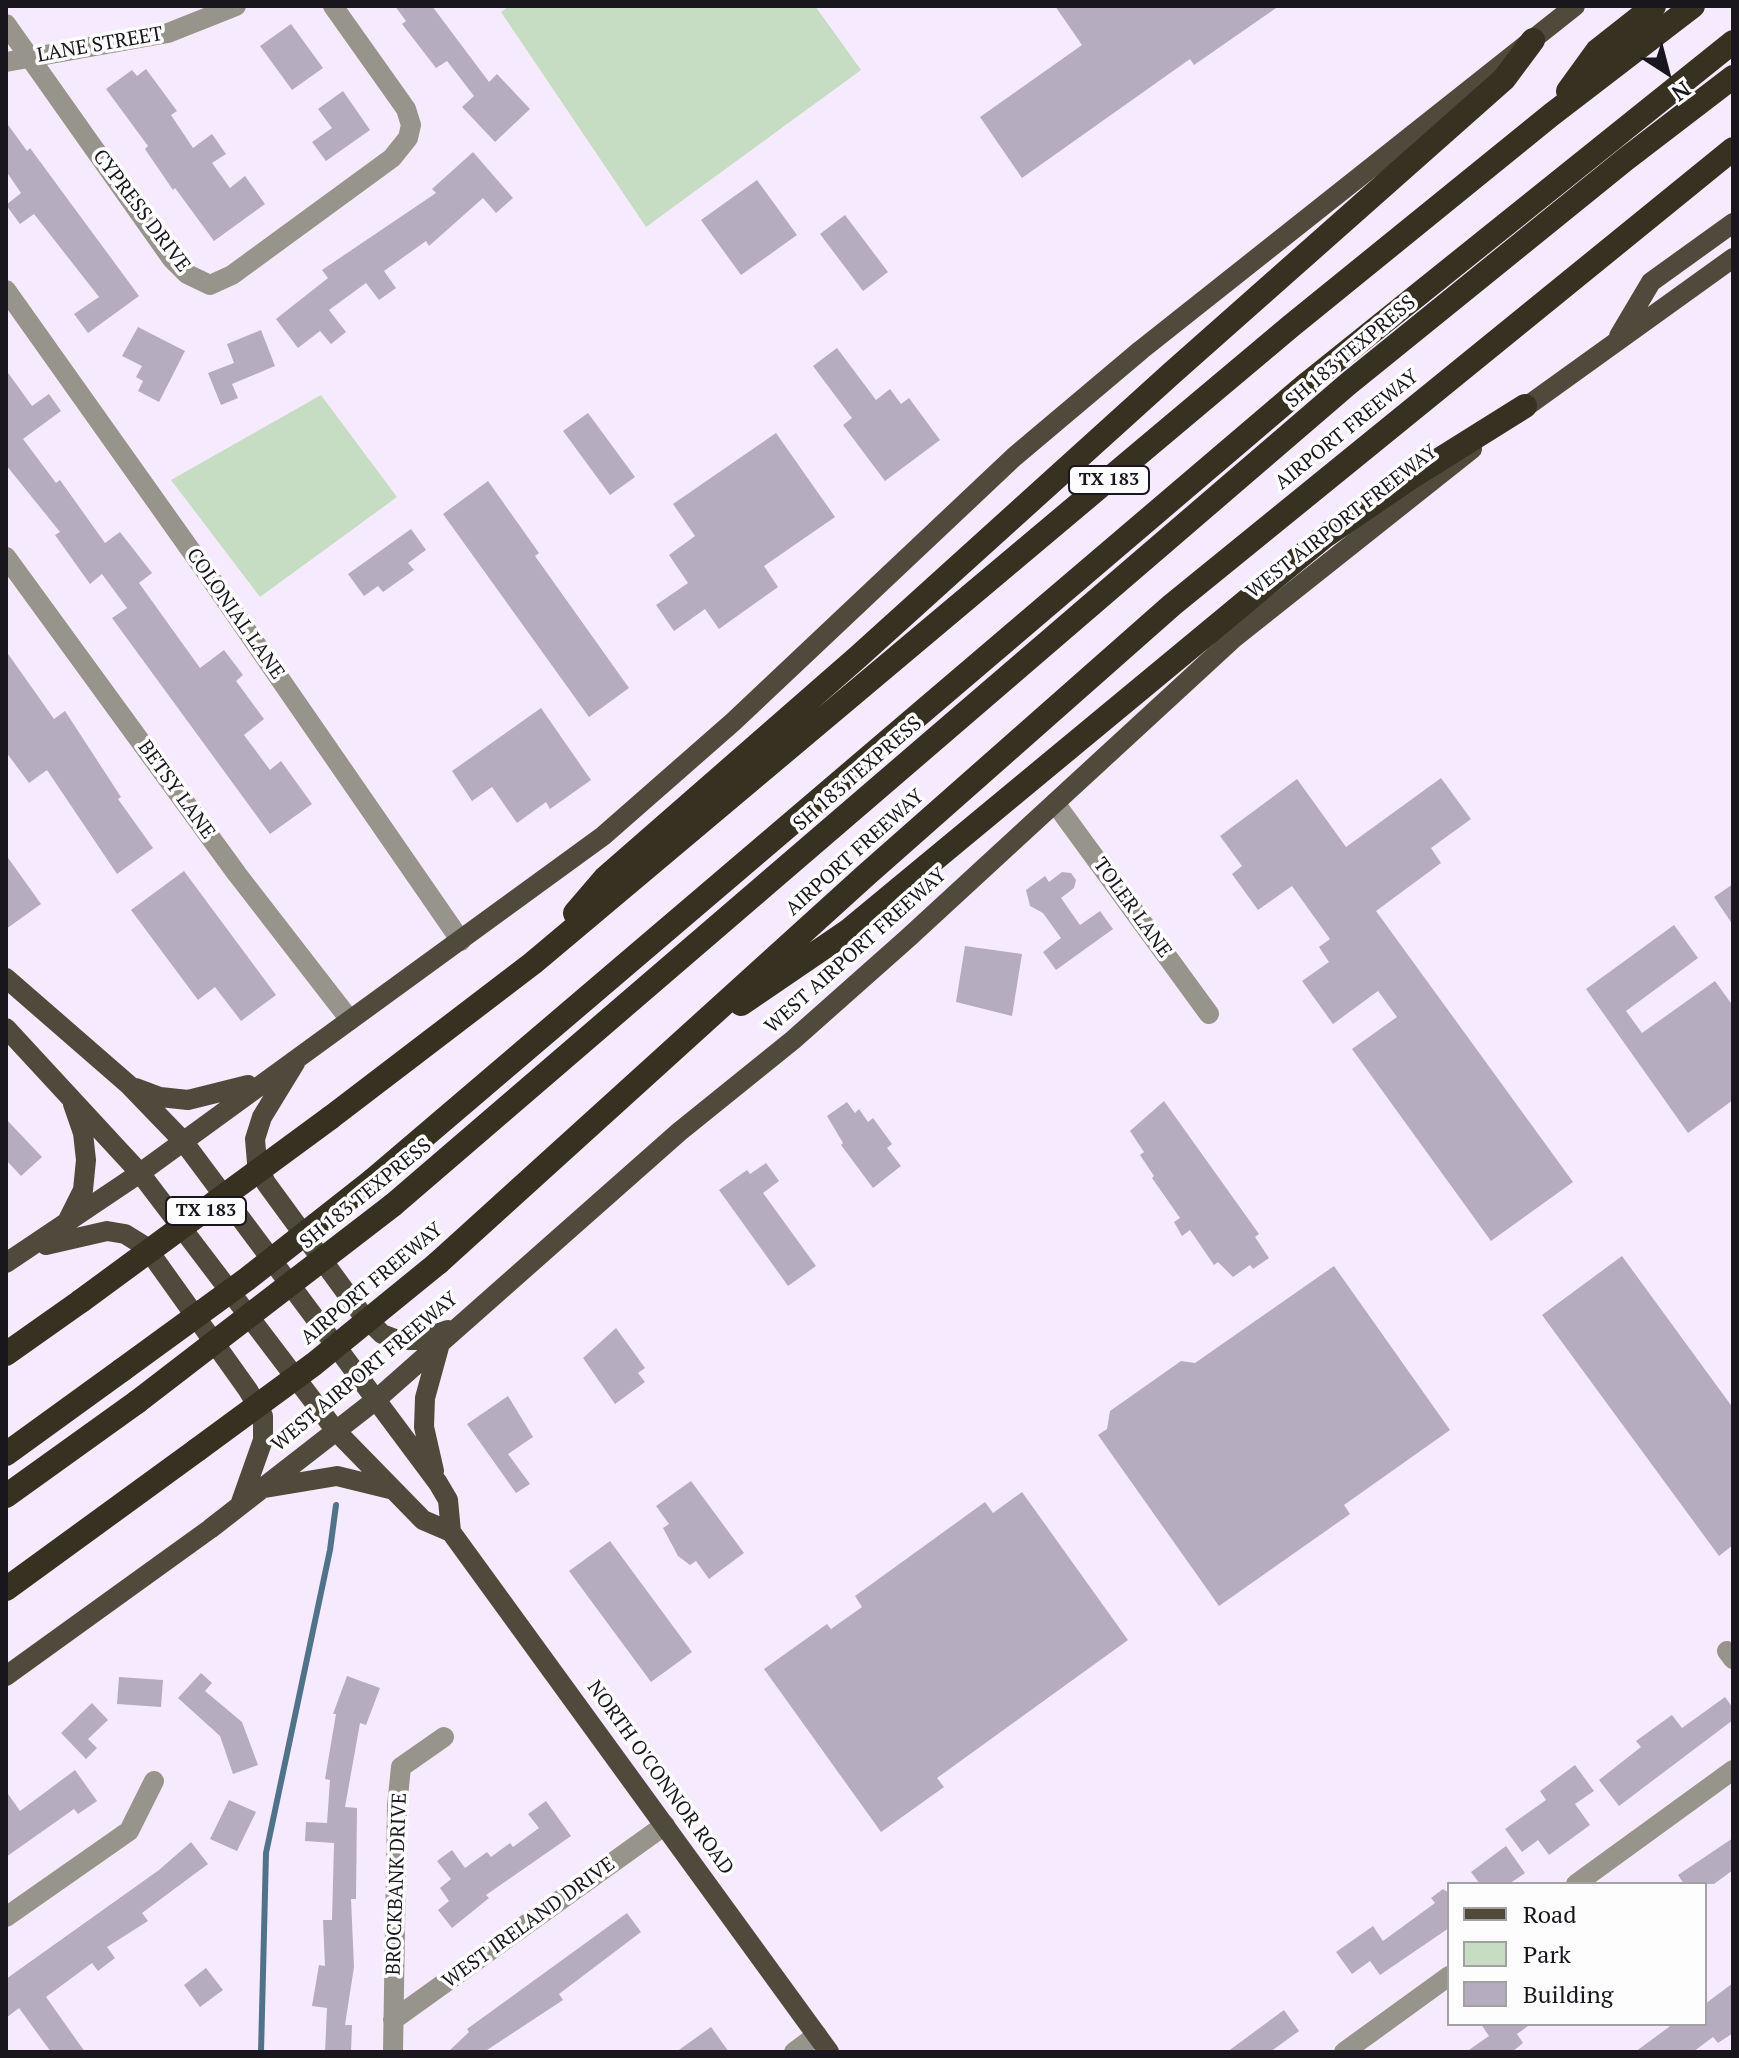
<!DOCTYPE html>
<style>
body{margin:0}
#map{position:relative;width:1739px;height:2058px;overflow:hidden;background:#f6ebfe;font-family:"PT Serif",serif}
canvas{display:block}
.frame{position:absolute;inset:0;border:8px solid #1a161d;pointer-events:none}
.legend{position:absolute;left:1447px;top:1882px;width:260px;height:144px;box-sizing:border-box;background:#fdfdfd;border:2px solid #a2a1a3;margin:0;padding:10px 14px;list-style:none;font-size:24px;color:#1a161d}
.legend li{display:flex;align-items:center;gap:16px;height:40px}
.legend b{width:40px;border:2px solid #a2a1a3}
.north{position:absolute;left:1627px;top:32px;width:80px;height:80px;-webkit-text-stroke:6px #fdfdfd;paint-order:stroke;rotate:144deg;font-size:22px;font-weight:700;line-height:32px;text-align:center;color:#1a161d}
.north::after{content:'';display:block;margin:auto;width:28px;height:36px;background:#1a161d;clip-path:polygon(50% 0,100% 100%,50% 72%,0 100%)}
</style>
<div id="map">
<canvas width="1739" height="2058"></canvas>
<div class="frame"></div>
<ul class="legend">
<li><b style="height:10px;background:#4f4a3c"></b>Road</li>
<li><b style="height:22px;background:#c6dcc3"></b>Park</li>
<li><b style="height:22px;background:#b6acbf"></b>Building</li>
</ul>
<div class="north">N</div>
</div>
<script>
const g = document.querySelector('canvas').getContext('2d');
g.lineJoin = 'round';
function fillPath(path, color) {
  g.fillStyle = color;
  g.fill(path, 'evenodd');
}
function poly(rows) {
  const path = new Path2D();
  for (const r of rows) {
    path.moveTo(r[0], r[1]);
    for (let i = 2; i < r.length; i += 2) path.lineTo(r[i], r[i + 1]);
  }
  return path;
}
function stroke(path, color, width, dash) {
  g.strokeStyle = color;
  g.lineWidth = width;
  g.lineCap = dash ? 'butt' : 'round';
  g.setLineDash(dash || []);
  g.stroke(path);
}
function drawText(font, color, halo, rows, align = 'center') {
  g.font = font + ' "PT Serif",serif';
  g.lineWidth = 7;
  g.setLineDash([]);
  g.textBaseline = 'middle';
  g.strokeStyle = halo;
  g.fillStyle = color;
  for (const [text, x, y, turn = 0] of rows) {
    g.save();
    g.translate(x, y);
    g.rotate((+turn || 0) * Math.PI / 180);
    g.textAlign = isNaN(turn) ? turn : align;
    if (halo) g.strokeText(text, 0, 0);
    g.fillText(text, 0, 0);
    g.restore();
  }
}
fillPath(poly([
 [509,6,815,6,861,70,646,227,501,12],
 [321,395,397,497,260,597,171,480]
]), '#c6dcc3');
stroke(poly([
 [261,2052,266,1853,330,1550,336,1505]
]), '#51738a', 6);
fillPath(poly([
 [395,6,432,6,489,82,497,74,530,109,495,142,462,107,474,96,447,61,436,68,402,24,406,21],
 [1055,6,1279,6,1194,65,1190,59,1022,178,980,117,1082,45],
 [291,24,323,68,292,90,260,46],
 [146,69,177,111,171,115,193,148,212,134,226,154,212,163,230,188,245,176,265,204,214,241,175,188,173,190,145,149,148,146,106,89,132,70,137,76],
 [343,91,370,130,326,161,312,142,332,128,318,109],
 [6,122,27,151,30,148,139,296,88,333,74,314,99,297,34,214,20,224,6,205,21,193,6,171],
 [473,152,513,198,496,213,483,198,429,246,426,241,384,271,396,288,379,300,366,283,329,310,346,332,331,344,320,331,298,348,276,319,328,278,322,270,436,193,432,189],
 [757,180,797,235,741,275,701,220],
 [845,215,888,272,863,291,820,234],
 [138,327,185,351,159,402,138,391,143,381,136,377,142,366,122,356],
 [261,330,275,366,232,384,238,398,221,405,208,373,234,363,227,344],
 [837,348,876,400,890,389,901,404,909,398,940,440,885,481,843,425,852,418,813,366],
 [6,370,32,406,49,394,61,411,23,439,56,483,60,480,105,543,120,532,152,573,139,583,200,668,224,650,243,675,236,681,264,719,244,735,270,770,281,761,312,804,270,834,112,618,127,608,102,574,90,584,55,535,60,532,6,465],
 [588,413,635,477,610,495,563,431],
 [776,433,835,517,764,566,778,587,719,629,705,609,674,631,656,605,688,583,669,555,695,536,673,504],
 [488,481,539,553,535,556,629,688,589,717,443,514],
 [411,529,426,550,408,563,414,570,383,592,378,586,364,596,348,574],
 [6,651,54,719,65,711,121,797,118,799,153,848,117,874,47,770,29,783,6,752],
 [541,708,591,780,550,809,546,802,517,823,492,787,472,801,452,771],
 [1441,778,1471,819,1431,848,1441,863,1376,911,1573,1182,1491,1241,1352,1049,1397,1017,1378,991,1333,1024,1302,981,1329,962,1319,947,1330,939,1292,886,1258,910,1232,874,1242,866,1220,836,1297,779,1346,847],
 [6,855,41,904,6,929],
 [184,871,276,995,241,1021,215,987,198,1000,131,910],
 [1062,872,1071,873,1076,880,1074,888,1061,898,1080,925,1100,911,1113,929,1056,970,1043,952,1061,938,1043,913,1030,906,1026,890,1045,876,1049,882],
 [1733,884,1733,925,1714,897],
 [1674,925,1698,958,1626,1011,1642,1033,1715,981,1733,1006,1733,1100,1688,1133,1586,989],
 [965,946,1022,954,1012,1016,956,1002],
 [1164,1101,1259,1234,1255,1237,1269,1258,1253,1269,1250,1265,1233,1277,1218,1262,1214,1265,1190,1230,1182,1236,1174,1222,1180,1218,1152,1178,1154,1176,1140,1155,1144,1152,1130,1131],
 [847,1102,855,1113,859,1109,868,1122,873,1118,892,1144,887,1148,901,1166,873,1188,841,1145,843,1143,827,1116],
 [6,1119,42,1157,21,1176,6,1160],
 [766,1163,779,1181,763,1193,816,1266,788,1286,719,1190,747,1170,750,1174],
 [1622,1256,1733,1408,1733,1545,1719,1556,1542,1315],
 [1334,1266,1450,1430,1344,1505,1350,1514,1219,1606,1098,1435,1107,1429,1110,1411,1181,1361,1195,1363],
 [616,1328,645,1368,638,1373,645,1382,615,1404,583,1358],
 [508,1396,533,1437,508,1454,530,1484,516,1493,467,1424],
 [691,1481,744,1553,709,1579,696,1561,690,1565,678,1556,663,1528,669,1524,656,1506],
 [1022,1492,1128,1640,937,1778,944,1787,881,1832,764,1669,827,1624,831,1629,862,1607,855,1596,985,1502,993,1513],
 [610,1541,692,1652,651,1682,569,1571],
 [201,1673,212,1683,205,1691,242,1722,258,1765,233,1774,220,1736,178,1698],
 [347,1676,380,1688,366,1725,360,1723,345,1807,357,1808,356,1899,351,1899,354,1967,345,2025,352,2025,351,2052,325,2052,327,2008,312,2006,319,1965,325,1966,323,1920,332,1920,334,1843,305,1841,306,1822,327,1823,330,1780,325,1779,336,1714,333,1714],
 [119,1677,163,1680,161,1707,117,1704],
 [1725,1697,1733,1708,1733,1720,1619,1806,1599,1780,1641,1747,1636,1741,1672,1715,1682,1728],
 [92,1703,108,1720,88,1739,97,1748,86,1759,61,1733],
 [1575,1765,1594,1791,1575,1804,1590,1825,1549,1855,1538,1840,1522,1852,1505,1829,1546,1800,1540,1791],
 [75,1770,97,1801,78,1814,74,1809,6,1857,6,1791,20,1811],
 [229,1800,256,1812,237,1851,210,1839],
 [546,1801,571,1836,486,1895,489,1898,452,1928,438,1910,449,1901,440,1888,451,1879,437,1861,452,1850,465,1868,487,1852,491,1857,510,1843,513,1847,539,1828,528,1814],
 [1733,1838,1733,1870,1714,1884,1684,1884,1678,1875],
 [191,1842,208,1864,142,1913,148,1921,107,1947,115,1958,98,1971,92,1963,46,1997,85,2052,51,2052,19,2008,6,2018,6,1979,159,1870],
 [1506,1846,1525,1873,1509,1884,1480,1884,1471,1872],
 [1443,1889,1449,1893,1449,1928,1380,1975,1370,1961,1352,1974,1336,1952,1373,1926,1383,1941,1435,1903,1431,1898],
 [627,1913,641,1932,559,1994,563,2000,484,2052,448,2052,469,2032,467,2029],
 [206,1968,223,1990,200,2007,184,1985],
 [1733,1983,1733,2033,1718,2043,1713,2037,1693,2052,1635,2052,1673,2024,1705,2024,1705,2004],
 [1284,2010,1299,2031,1270,2052,1227,2052],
 [1481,2024,1531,2024,1517,2034,1523,2043,1512,2052,1466,2052,1489,2036],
 [711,2027,729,2052,676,2052]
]), '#b6acbf');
stroke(poly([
 [6,24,172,259,187,274,210,285,232,275,392,158,408,138,411,125,406,109,333,6],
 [6,62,168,33,236,6],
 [6,290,204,569,461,941],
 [6,557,237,874,350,1020],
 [1055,803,1209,1014],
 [1727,1651,1733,1659],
 [1576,1884,1733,1770],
 [6,1917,129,1831,154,1781],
 [393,2020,665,1825],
 [393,2052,397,1806,401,1767,444,1737],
 [794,2052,817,2035],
 [1344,2052,1449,1976]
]), '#97948b', 20);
stroke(poly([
 [1619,336,1651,282,1733,223],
 [1516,414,1733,258],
 [6,978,129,1085,183,1141,438,1483,448,1500,451,1532,829,2052],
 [6,1028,140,1173,336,1431,423,1520,451,1532],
 [295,1063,262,1117,255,1139,257,1163,266,1183,361,1313,382,1334,398,1340,419,1340,448,1330],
 [136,1088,160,1097,188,1100,248,1085],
 [67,1222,83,1190,86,1160,83,1133,73,1104],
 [46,1245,107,1231,125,1234,146,1247,248,1390,263,1416,263,1440,241,1502],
 [6,1263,140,1173,603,836,733,722,1014,457,1141,350,1575,6],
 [434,1471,424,1427,425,1398,439,1347],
 [265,1488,337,1476,390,1489],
 [6,1676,210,1529,377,1399,679,1132,793,1040,908,938,1234,638,1472,449]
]), '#4f4a3c', 20);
stroke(poly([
 [1568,91,1597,51,1654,6],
 [575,913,605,878,859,656,1172,373,1504,79,1533,40],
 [741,1004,848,931,1325,536,1410,478,1525,406],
 [330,1118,533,963,1291,326,1551,115,1693,6],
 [373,1180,1308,383,1733,42],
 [393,1205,1348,384,1626,159,1733,77],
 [438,1263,865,876,1172,605,1733,149],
 [6,1354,81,1301],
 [6,1454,122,1370],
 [6,1496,137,1402],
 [6,1589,197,1450]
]), '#363121', 24);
stroke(poly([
 [81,1301,330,1118],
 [122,1370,247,1279,373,1180],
 [137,1402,393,1205],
 [197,1450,314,1364,438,1263]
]), '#363121', 24);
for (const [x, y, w] of [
 [1109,480,80],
 [206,1211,80]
]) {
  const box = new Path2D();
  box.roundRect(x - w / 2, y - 14, w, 28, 6);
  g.fillStyle = '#fdfdfd';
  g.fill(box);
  stroke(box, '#1a161d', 2);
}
drawText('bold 18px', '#1a161d', null, [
 ["TX 183",1109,480],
 ["TX 183",206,1211]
]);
drawText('20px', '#1a161d', '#fdfdfd', [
 ["LANE STREET",100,45,-10],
 ["CYPRESS DRIVE",141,211,53],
 ["SH 183 TEXPRESS",1351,352,-40],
 ["AIRPORT FREEWAY",1347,430,-39],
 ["WEST AIRPORT FREEWAY",1342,522,-38],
 ["COLONIAL LANE",235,614,55],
 ["SH 183 TEXPRESS",858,774,-41],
 ["BETSY LANE",176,790,54],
 ["AIRPORT FREEWAY",855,853,-42],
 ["TOLER LANE",1132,908,54],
 ["WEST AIRPORT FREEWAY",856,951,-42],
 ["SH 183 TEXPRESS",366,1194,-39],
 ["AIRPORT FREEWAY",372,1284,-40],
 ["WEST AIRPORT FREEWAY",365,1372,-40],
 ["NORTH O'CONNOR ROAD",660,1778,54],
 ["BROCKBANK DRIVE",397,1884,-88],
 ["WEST IRELAND DRIVE",529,1923,-36]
]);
</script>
